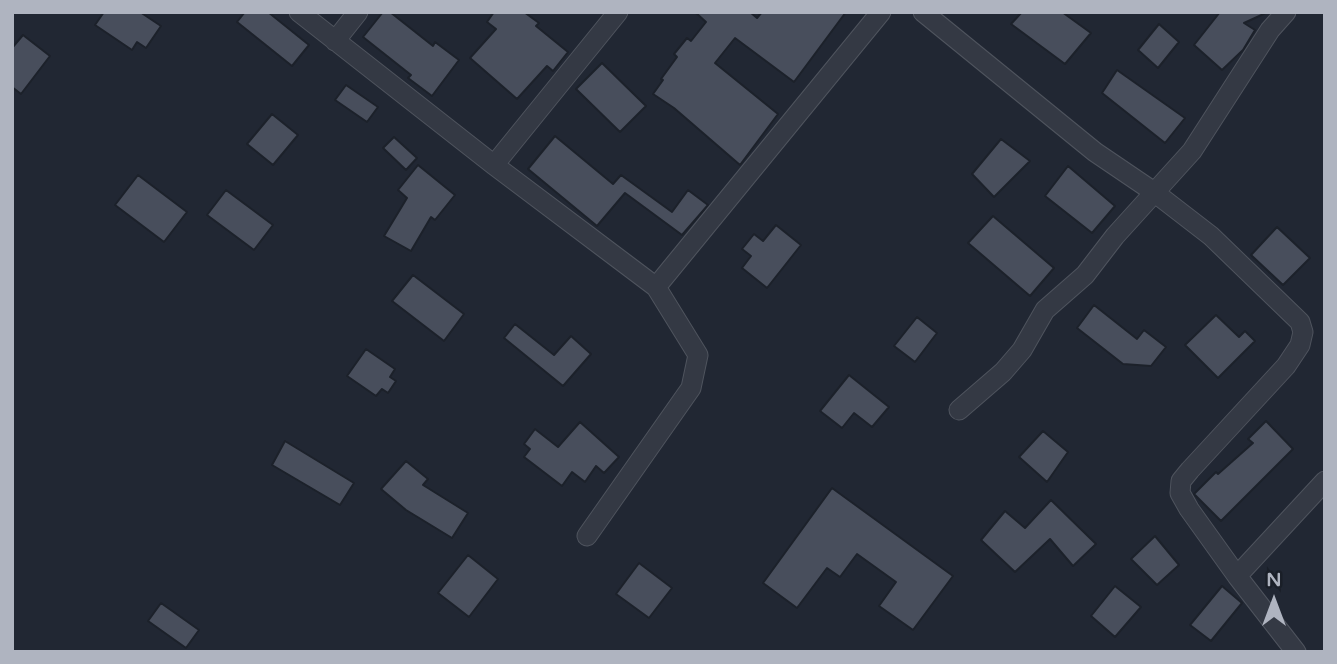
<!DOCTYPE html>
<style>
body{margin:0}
#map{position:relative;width:1337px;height:664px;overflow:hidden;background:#212733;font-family:"Varela Round",sans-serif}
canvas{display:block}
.frame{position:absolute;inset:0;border:14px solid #afb4c0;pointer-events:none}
.north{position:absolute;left:1239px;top:566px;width:70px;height:70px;-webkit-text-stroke:5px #1a1f28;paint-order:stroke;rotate:0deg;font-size:19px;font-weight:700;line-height:28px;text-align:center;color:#afb4c0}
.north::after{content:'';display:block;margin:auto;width:24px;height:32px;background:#afb4c0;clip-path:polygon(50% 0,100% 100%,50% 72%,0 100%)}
</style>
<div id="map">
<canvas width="1337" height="664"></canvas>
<div class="frame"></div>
<div class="north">N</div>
</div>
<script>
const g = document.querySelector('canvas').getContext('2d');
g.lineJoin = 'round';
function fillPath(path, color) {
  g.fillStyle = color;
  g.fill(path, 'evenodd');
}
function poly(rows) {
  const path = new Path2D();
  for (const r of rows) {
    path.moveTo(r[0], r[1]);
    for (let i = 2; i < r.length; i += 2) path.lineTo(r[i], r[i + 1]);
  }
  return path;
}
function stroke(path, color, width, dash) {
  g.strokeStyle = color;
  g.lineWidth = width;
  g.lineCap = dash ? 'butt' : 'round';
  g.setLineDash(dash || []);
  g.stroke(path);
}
const building = poly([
 [104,12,140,12,161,26,146,48,137,42,132,50,95,25,104,12],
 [245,12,268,12,309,45,292,66,237,22,245,12],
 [383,12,390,12,433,46,435,42,459,60,432,96,408,78,411,75,363,37,383,12],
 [494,12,524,12,539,23,536,26,568,52,553,71,547,66,517,99,470,58,496,29,487,22,494,12],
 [695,12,750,12,757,18,762,12,846,12,794,82,735,38,715,63,778,114,740,165,674,108,653,94,663,80,661,79,677,57,674,54,687,38,691,41,706,22,695,12],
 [1022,12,1062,12,1091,33,1065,64,1011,24,1022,12],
 [1220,12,1268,12,1244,23,1255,30,1243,50,1222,70,1194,45,1220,12],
 [1159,24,1179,42,1158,68,1138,50,1159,24],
 [23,35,50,56,21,94,12,87,12,48,23,35],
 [602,63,646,106,620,132,576,89,602,63],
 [1117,70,1185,118,1165,143,1102,93,1117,70],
 [346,85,378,107,367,122,335,100,346,85],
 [272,114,298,135,273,165,247,144,272,114],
 [555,136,613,184,621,175,672,212,688,190,708,205,682,235,625,193,597,226,528,169,555,136],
 [394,137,417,158,406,170,383,148,394,137],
 [1001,139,1030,161,994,197,972,174,1001,139],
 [418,165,455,195,435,220,431,217,411,251,384,236,407,198,398,190,418,165],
 [1068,166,1115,206,1092,233,1045,196,1068,166],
 [138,175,187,212,164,242,115,205,138,175],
 [226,190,273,225,254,250,207,215,226,190],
 [993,216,1054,268,1030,296,968,243,993,216],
 [776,225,801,245,767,288,742,268,751,256,742,249,754,234,763,241,776,225],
 [1277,227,1310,258,1283,285,1251,255,1277,227],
 [413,275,464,314,444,341,392,301,413,275],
 [1094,305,1137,339,1144,330,1166,347,1151,366,1123,364,1077,328,1094,305],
 [1216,315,1239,337,1245,331,1255,341,1218,378,1185,345,1216,315],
 [917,317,937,333,915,362,894,346,917,317],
 [515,324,554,355,571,336,591,354,563,386,504,338,515,324],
 [366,349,395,369,390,377,396,381,388,393,382,389,376,396,347,376,366,349],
 [849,375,889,407,872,427,854,413,842,428,820,411,849,375],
 [1266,421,1293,449,1221,521,1194,494,1216,472,1218,474,1253,443,1248,439,1266,421],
 [580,422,619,457,604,473,596,466,585,482,572,472,562,486,524,457,530,449,524,444,535,429,558,447,580,422],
 [1043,431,1068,452,1047,482,1019,457,1043,431],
 [285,441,354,483,340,505,272,465,285,441],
 [406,461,428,479,423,485,468,513,452,538,406,510,381,489,406,461],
 [832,488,953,576,913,630,879,606,896,582,857,554,840,577,827,568,797,608,763,583,832,488],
 [1051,500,1096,544,1073,566,1050,539,1015,572,981,540,1005,511,1025,528,1051,500],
 [1155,536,1179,565,1157,585,1131,559,1155,536],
 [468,555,498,579,469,617,438,593,468,555],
 [639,563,672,588,649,618,616,594,639,563],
 [1115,586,1141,607,1115,637,1091,616,1115,586],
 [1222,586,1242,603,1211,641,1190,625,1222,586],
 [161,603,199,630,186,648,148,621,161,603]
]);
fillPath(building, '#484e5c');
stroke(building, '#1c212a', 2);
const street = poly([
 [299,12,494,165,656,287,881,12],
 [923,12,1095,152,1154,192,1211,236,1300,322,1303,332,1300,345,1286,366,1190,470,1181,481,1180,493,1189,509,1237,576,1296,652],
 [335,41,358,12],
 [494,165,618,12],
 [959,410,1003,372,1022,350,1045,310,1085,275,1115,236,1192,151,1270,30,1286,12],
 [587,536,691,388,698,355,656,287],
 [1237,576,1325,481]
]);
stroke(street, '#4f545e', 21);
stroke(street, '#343944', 19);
</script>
